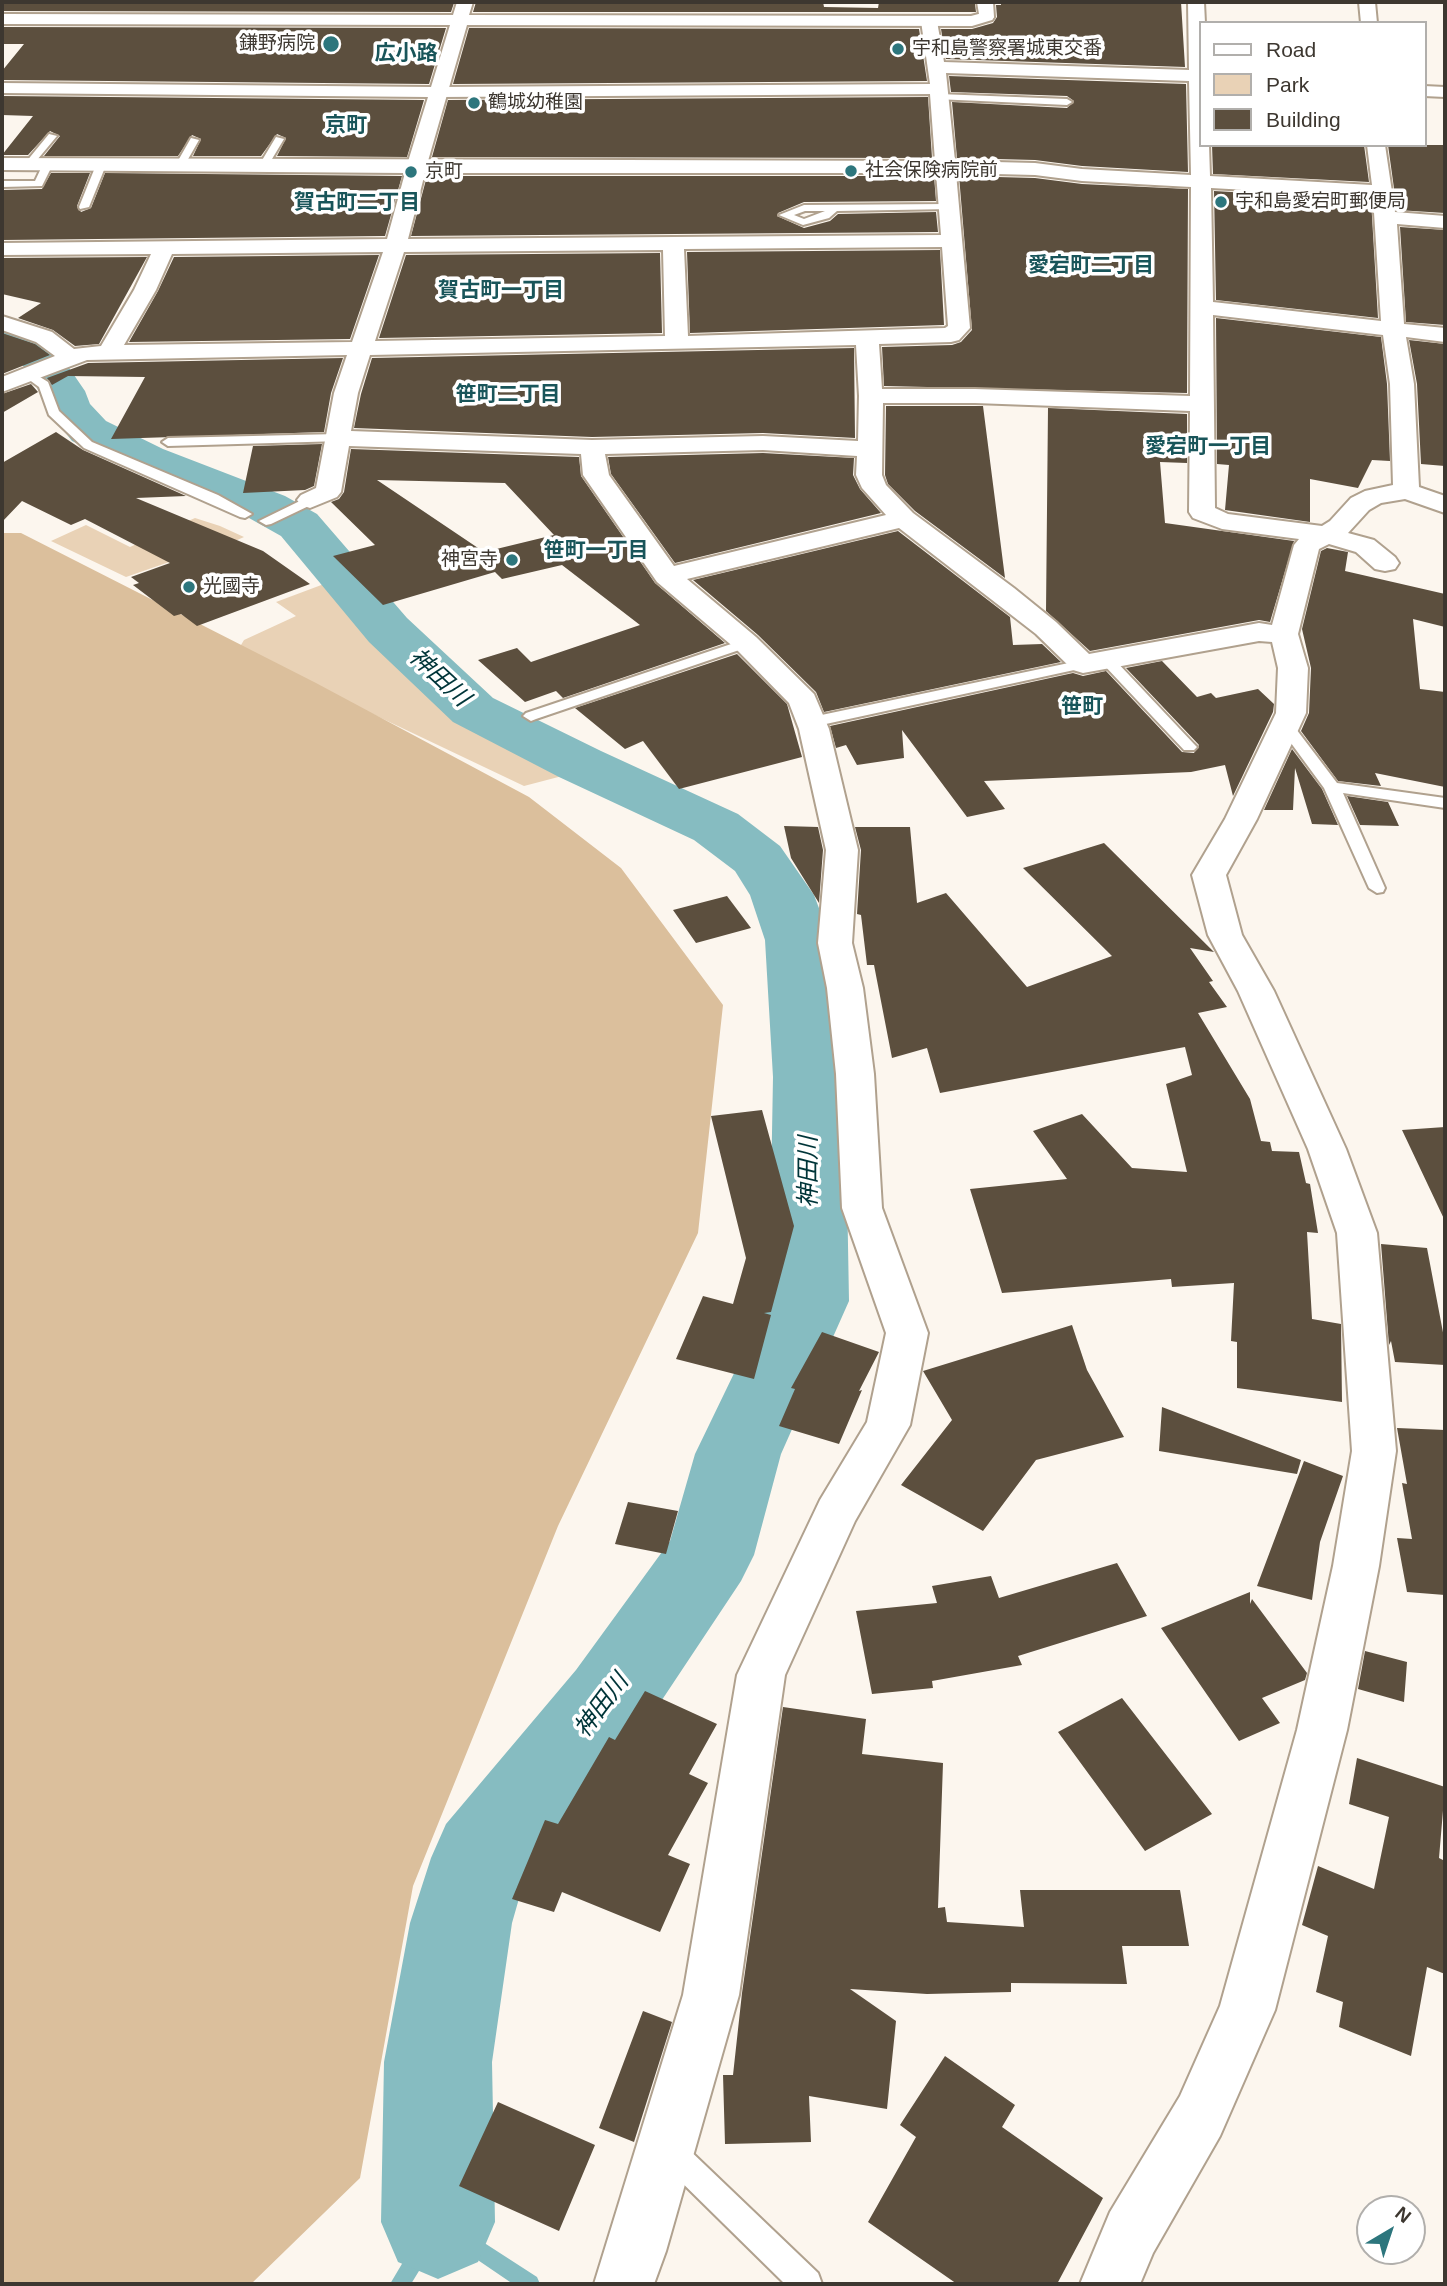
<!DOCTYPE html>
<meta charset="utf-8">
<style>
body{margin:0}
#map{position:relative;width:1447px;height:2286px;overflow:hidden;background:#fcf6ee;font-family:Arial,sans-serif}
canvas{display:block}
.frame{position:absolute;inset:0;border:4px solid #3d3730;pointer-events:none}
.legend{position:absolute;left:1199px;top:21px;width:228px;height:126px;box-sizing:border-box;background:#fff;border:2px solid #b1afac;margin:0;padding:9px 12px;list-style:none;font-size:21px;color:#3d3730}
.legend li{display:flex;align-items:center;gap:14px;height:35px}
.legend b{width:35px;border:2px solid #b1afac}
.north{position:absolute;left:1356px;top:2195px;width:70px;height:70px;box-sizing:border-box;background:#fff;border:2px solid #b1afac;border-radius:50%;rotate:39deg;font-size:19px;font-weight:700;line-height:28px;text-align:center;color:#3d3730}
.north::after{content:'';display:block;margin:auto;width:24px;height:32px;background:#2d767d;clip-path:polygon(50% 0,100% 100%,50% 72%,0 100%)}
</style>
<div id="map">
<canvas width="1447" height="2286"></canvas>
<div class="frame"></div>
<ul class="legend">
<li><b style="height:9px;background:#fff"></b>Road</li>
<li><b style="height:19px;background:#e9d2b6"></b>Park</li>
<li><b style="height:19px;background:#5c4f3e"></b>Building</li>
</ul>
<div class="north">N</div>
</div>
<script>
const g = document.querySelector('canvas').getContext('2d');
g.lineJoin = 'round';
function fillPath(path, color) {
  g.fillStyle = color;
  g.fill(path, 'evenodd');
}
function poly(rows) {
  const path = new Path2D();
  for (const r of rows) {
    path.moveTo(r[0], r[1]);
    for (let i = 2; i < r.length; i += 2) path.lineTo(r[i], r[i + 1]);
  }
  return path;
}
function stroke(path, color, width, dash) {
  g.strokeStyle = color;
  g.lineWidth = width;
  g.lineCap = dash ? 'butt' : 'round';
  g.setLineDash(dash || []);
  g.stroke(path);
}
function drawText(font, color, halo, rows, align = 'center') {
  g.font = font + ' Arial,"Noto Sans JP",sans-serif';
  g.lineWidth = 7;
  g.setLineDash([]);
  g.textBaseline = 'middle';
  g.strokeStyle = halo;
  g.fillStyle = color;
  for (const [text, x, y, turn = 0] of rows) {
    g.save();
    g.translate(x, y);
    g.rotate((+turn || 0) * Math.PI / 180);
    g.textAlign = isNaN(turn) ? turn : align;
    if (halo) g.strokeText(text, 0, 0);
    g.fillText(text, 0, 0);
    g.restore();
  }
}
fillPath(poly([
 [195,518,220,526,244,537,183,564,175,560,126,577,51,541,86,525,130,547],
 [324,584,413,682,566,775,524,786,238,650,244,640,296,616,276,602]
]), '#e9d2b6');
fillPath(poly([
 [2,533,21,533,316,683,529,797,621,868,723,1005,698,1233,558,1526,413,1886,360,2178,251,2284,2,2284]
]), '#dbbf9c');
fillPath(poly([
 [438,2213,537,2277,540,2284,513,2284,441,2235,411,2284,390,2284,431,2215,438,2213]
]), '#86bcc1');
fillPath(poly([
 [2,325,17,329,54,346,85,391,90,404,106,421,163,449,285,496,317,514,407,618,493,698,601,751,738,814,780,846,814,895,831,940,845,1077,849,1301,781,1454,754,1555,741,1581,642,1730,524,1881,512,1923,492,2062,495,2222,478,2262,438,2279,398,2262,381,2222,384,2062,410,1923,431,1858,446,1824,576,1670,670,1541,695,1454,769,1301,773,1077,765,940,750,895,735,871,694,840,559,777,453,722,369,642,281,536,249,518,129,469,72,441,46,408,39,391,22,364,2,354,2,325]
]), '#86bcc1');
fillPath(poly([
 [2,2,319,3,454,3,451,12,2,11],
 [476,2,823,2,824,7,878,8,879,2,891,2,975,4,976,12,473,12],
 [1001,2,1181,2,1185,67,946,59,941,29,972,29,993,23,997,17,996,5,1001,5],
 [2,27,446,28,429,84,2,80,2,71,24,44,2,44],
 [469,28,919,29,927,81,453,84],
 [949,76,1186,84,1188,172,1082,166,1035,160,957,158,952,102,1067,108,1074,101,1067,96,951,92],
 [2,96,424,100,407,157,277,156,286,138,277,134,261,156,193,156,201,139,192,135,178,156,44,156,60,136,50,131,28,155,2,155,33,116,2,115],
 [928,97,932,158,432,157,448,100],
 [1212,145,1364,145,1369,182,1213,174],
 [1388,145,1445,145,1445,213,1397,210],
 [51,173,90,173,77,206,81,212,91,208,105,173,402,176,385,236,2,240,2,190,42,189],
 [427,176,934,176,936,201,804,202,778,213,777,216,804,228,830,221,838,214,936,212,938,232,411,236],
 [959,176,1035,178,1082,184,1188,189,1187,393,884,386,882,347,952,345,961,342,972,330],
 [1214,191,1371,200,1378,318,1216,300],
 [1400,227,1445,230,1445,325,1406,322],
 [940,250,944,325,690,333,687,252],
 [660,253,662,333,379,338,406,255],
 [379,255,350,339,129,342,158,291,174,257],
 [147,257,99,344,75,346,53,330,18,318,41,303,2,294,2,258],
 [1216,318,1381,337,1387,384,1390,461,1372,460,1358,488,1310,479,1310,522,1225,510,1229,465,1217,464],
 [2,333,35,344,50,355,2,374],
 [1409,340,1445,344,1445,466,1421,464,1417,384],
 [854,348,855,438,763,433,592,437,354,428,361,394,372,358],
 [343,358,331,393,324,432,111,439,145,377,68,376,52,385,47,378,88,363],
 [31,384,38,392,2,413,2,394],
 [886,406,983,406,1005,578,915,511,888,484,885,475],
 [1048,408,1187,414,1187,463,1160,462,1165,523,1294,541,1270,622,1259,620,1090,651,1046,611],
 [56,432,83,450,186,496,136,498,263,551,310,584,197,626,181,614,174,616,133,585,139,583,131,577,170,563,85,519,71,525,22,501,2,522,2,463],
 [322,444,314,486,305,490,243,493,253,446],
 [351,449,579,457,581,476,655,583,725,643,563,698,556,691,525,702,478,660,517,648,531,662,640,625,562,565,502,579,495,572,383,605,333,556,375,545,331,502,339,499,344,492],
 [377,480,505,483,554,535,484,552],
 [763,453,854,458,853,475,860,489,881,513,675,563,611,474,608,457],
 [898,531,1010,617,1013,645,1042,644,1061,662,824,712,816,692,758,635,693,580],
 [1327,548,1348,552,1345,571,1445,594,1445,627,1413,619,1420,689,1445,692,1445,787,1375,773,1381,786,1338,781,1301,731,1309,713,1311,668,1302,629,1321,551],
 [737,654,787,704,802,757,679,789,643,741,625,749,575,708],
 [1162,661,1197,697,1211,693,1216,698,1258,689,1274,704,1273,712,1233,796,1225,765,1191,772,984,781,1005,809,967,817,902,730,904,758,857,765,846,745,836,748,830,726,1073,673,1083,676,1106,671,1182,752,1194,753,1199,745,1126,668],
 [1292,749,1322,789,1338,825,1312,824,1295,768,1293,810,1264,810],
 [1347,796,1388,802,1399,826,1360,825],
 [784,826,818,827,823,850,819,903,791,858],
 [855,827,910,827,917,903,946,893,1027,987,1112,956,1023,868,1104,843,1214,952,1190,948,1213,981,1209,982,1227,1007,1198,1013,1250,1099,1261,1141,1270,1142,1272,1151,1299,1152,1306,1183,1310,1184,1318,1233,1307,1232,1312,1319,1341,1324,1342,1402,1237,1388,1237,1342,1231,1341,1234,1283,1172,1287,1171,1279,1002,1293,970,1189,1067,1179,1033,1131,1082,1114,1132,1168,1187,1172,1166,1084,1192,1075,1185,1047,940,1093,927,1048,892,1058,874,965,867,965,861,915,857,914,861,850],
 [727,896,751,928,696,943,673,910],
 [762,1110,794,1226,771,1312,764,1313,771,1315,754,1379,676,1359,703,1296,733,1304,746,1258,711,1116],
 [1445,1127,1445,1221,1402,1130],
 [1381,1244,1427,1248,1445,1343,1445,1365,1395,1362,1391,1341,1389,1345],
 [1072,1325,1087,1370,1124,1437,1036,1460,983,1531,901,1485,952,1420,923,1371],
 [822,1332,879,1352,859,1391,862,1390,839,1444,779,1426,795,1389,791,1388],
 [1162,1407,1301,1460,1297,1474,1159,1451],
 [1397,1428,1445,1430,1445,1595,1407,1592,1397,1538,1412,1539,1402,1483,1407,1484],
 [1304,1461,1343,1476,1320,1542,1312,1600,1257,1586],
 [628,1502,678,1511,666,1554,615,1544],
 [1117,1563,1147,1616,1018,1656,1022,1665,932,1681,933,1688,872,1694,856,1611,937,1603,932,1586,991,1576,999,1598],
 [1250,1592,1250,1604,1252,1599,1307,1673,1305,1680,1262,1698,1280,1723,1239,1741,1161,1628],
 [1365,1651,1407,1662,1404,1702,1358,1689],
 [645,1691,717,1724,689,1774,708,1783,668,1855,690,1864,660,1932,562,1892,554,1912,512,1899,545,1820,558,1824,609,1737,615,1740],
 [1122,1698,1212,1814,1145,1851,1058,1732],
 [783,1707,866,1719,862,1754,943,1763,938,1908,945,1907,947,1922,1024,1927,1020,1890,1180,1890,1189,1946,1122,1946,1127,1984,1011,1983,1011,1992,927,1994,850,1989,896,2021,887,2109,809,2096,811,2142,725,2144,723,2075,733,2075,742,1993],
 [1357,1758,1445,1787,1439,1858,1445,1861,1445,1974,1427,1967,1411,2056,1339,2027,1343,2002,1316,1992,1328,1936,1302,1925,1318,1866,1374,1889,1389,1817,1349,1804],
 [643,2011,672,2022,634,2142,599,2128],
 [945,2056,1015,2105,1002,2127,1103,2198,1057,2284,957,2284,868,2222,916,2137,900,2125],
 [498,2102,595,2145,559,2231,459,2186]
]), '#5c4f3e');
const service = poly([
 [939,94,1067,99,1072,102,1067,105,936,99,935,97,939,94],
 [49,134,57,136,32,166,26,166,26,162,49,134],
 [276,137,284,139,266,169,260,169,258,167,276,137],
 [191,138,199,140,183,168,177,168,175,166,191,138],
 [48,161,53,164,42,186,2,187,2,181,35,181,43,164,48,161],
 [101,162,106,165,89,207,80,209,79,207,96,165,101,162],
 [948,204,952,205,952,209,837,211,829,218,803,225,779,215,804,205,948,204],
 [805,211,825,211,804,219,794,215,805,211],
 [24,372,32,372,48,382,59,411,92,442,218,495,252,514,245,518,240,517,84,448,49,415,39,387,24,376,24,372],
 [338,434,342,435,342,441,168,446,162,442,168,438,338,434],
 [310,496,315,497,315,503,271,524,266,525,259,521,310,496],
 [746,639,751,640,751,646,536,719,531,721,523,716,526,713,746,639],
 [1108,657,1113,658,1194,744,1197,747,1194,750,1184,750,1103,664,1101,661,1108,657],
 [1083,660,1090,664,1088,667,812,727,804,722,812,717,1083,660],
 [1285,719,1290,721,1337,783,1445,798,1445,808,1343,793,1385,888,1383,892,1377,893,1369,888,1324,788,1277,724,1285,719],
 [672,2138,682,2143,818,2273,822,2284,785,2284,662,2163,657,2153,662,2143,672,2138]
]);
const minor = poly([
 [977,2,993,2,994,17,992,20,980,20,977,2],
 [1188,2,1204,2,1205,23,1200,23,1200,145,1209,145,1210,176,1372,185,1367,145,1385,145,1395,212,1445,216,1445,228,1397,224,1404,324,1445,328,1445,342,1406,337,1414,384,1419,487,1445,496,1445,513,1405,499,1381,503,1369,510,1348,533,1374,540,1395,557,1399,563,1395,569,1385,571,1375,569,1356,552,1329,544,1319,549,1298,634,1308,668,1306,713,1257,819,1226,875,1242,935,1274,991,1346,1149,1377,1233,1396,1451,1379,1566,1347,1730,1275,2010,1220,2136,1153,2253,1140,2284,1080,2284,1110,2212,1180,2096,1220,2006,1297,1730,1333,1566,1352,1451,1337,1233,1308,1149,1238,991,1208,935,1192,875,1225,819,1276,713,1278,668,1272,642,1259,641,1083,673,1073,670,1036,634,899,528,687,579,756,637,814,694,829,729,858,850,852,943,863,988,874,1074,882,1208,928,1333,910,1425,855,1521,785,1675,739,1995,666,2251,654,2284,594,2284,683,1995,737,1675,820,1500,867,1422,886,1333,842,1208,836,1074,827,988,818,943,826,850,799,729,789,703,736,649,657,582,583,475,581,454,349,446,341,492,337,497,310,508,301,505,297,500,301,495,316,488,334,393,347,355,87,360,2,392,2,377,55,356,36,342,2,330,2,316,52,332,74,349,101,346,134,290,151,254,2,255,2,243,387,239,405,173,2,170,2,158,935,161,930,94,440,97,431,92,440,87,930,84,921,21,929,16,937,21,944,62,1189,70,1188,2],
 [946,73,1189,81,1191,175,1082,169,1035,163,955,161,946,73],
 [425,173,936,173,941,235,408,239,425,173],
 [956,173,1035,175,1082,181,1191,187,1190,396,975,389,882,389,879,344,951,342,959,340,970,328,956,173],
 [1211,188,1373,197,1381,321,1213,302,1211,188],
 [942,247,948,326,945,328,688,336,684,249,942,247],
 [663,250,665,336,375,341,404,252,663,250],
 [383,252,352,342,124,345,156,290,172,254,383,252],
 [1213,315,1383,335,1390,384,1393,485,1365,491,1351,498,1330,521,1322,526,1228,514,1215,508,1213,315],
 [856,345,859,396,858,441,763,436,592,440,351,431,358,393,370,355,856,345],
 [883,403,975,403,1190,411,1189,512,1193,518,1222,529,1299,539,1294,545,1272,625,1259,623,1089,654,1056,622,1014,588,913,513,886,485,882,475,883,403],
 [763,450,857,456,856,475,862,488,886,515,674,566,609,475,605,454,763,450],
 [1359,2,1375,2,1377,23,1361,23,1359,2],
 [1424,86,1445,87,1445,97,1424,96,1424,86]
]);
const tertiary = poly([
 [457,2,473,2,469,15,971,16,986,12,994,17,992,20,972,26,467,25,426,168,416,174,406,168,428,97,2,93,2,83,431,87,450,25,2,24,2,14,453,15,457,2]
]);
stroke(service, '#b0a18e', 4);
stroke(minor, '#b0a18e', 4);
stroke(tertiary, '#b0a18e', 4);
fillPath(service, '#fff');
fillPath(minor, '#fff');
fillPath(tertiary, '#fff');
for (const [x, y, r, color] of [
 [331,44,9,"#2d767d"],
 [898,49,7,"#2d767d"],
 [474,103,7,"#2d767d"],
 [851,171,7,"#2d767d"],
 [411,172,7,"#2d767d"],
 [1221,202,7,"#2d767d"],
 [512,560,7,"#2d767d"],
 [189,587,7,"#2d767d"]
]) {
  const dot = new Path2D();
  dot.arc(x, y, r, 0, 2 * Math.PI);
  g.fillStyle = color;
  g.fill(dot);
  stroke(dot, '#fff', 2.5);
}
drawText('19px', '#3d3730', '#fff', [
 ["鎌野病院",315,44,"right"],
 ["宇和島警察署城東交番",912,49],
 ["鶴城幼稚園",488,103],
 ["社会保険病院前",865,171],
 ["京町",425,172],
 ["宇和島愛宕町郵便局",1235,202],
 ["神宮寺",498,560,"right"],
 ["光國寺",203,587]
], 'left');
drawText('bold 21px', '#19555a', '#fff', [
 ["広小路",406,54],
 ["京町",346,126],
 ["笹町",1082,707]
]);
drawText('bold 21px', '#19555a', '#fff', [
 ["賀古町二丁目",357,203],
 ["愛宕町二丁目",1091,266],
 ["賀古町一丁目",501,291],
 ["笹町二丁目",508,395],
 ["愛宕町一丁目",1208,447],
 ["笹町一丁目",596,551]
]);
drawText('italic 24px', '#003539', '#fff', [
 ["神田川",439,678,43],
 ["神田川",809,1172,-90],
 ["神田川",602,1706,-53]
]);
</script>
